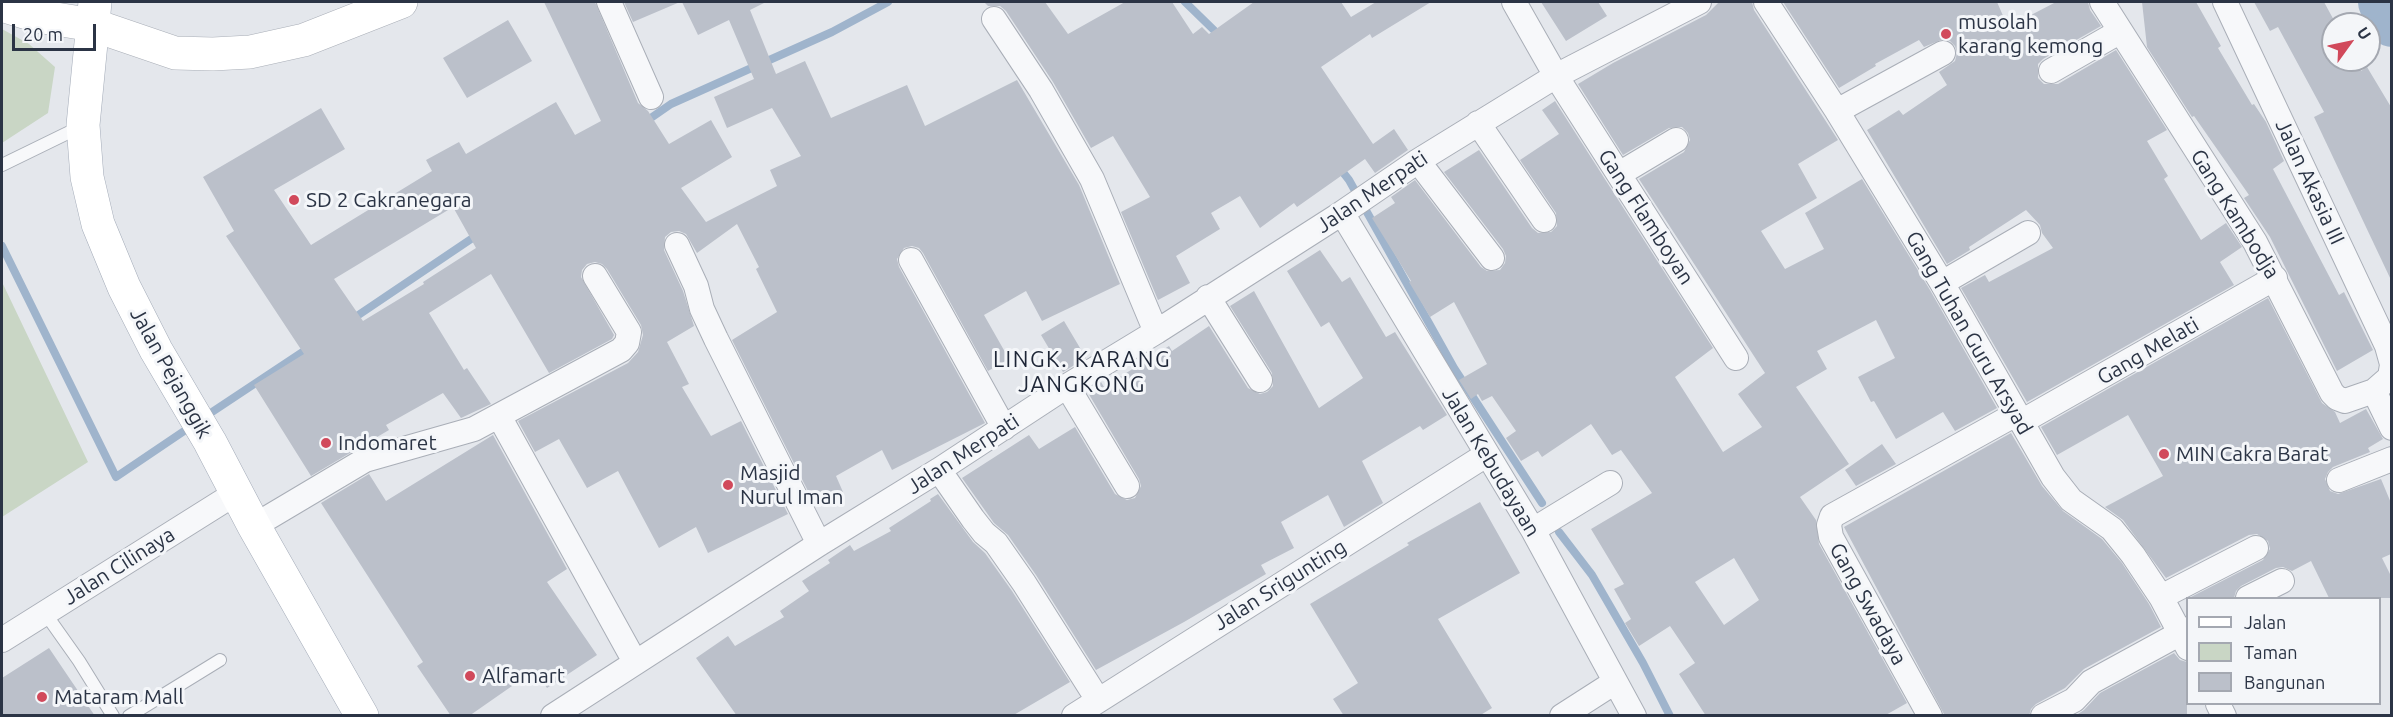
<!DOCTYPE html>
<style>
body{margin:0}
#map{position:relative;width:2393px;height:717px;overflow:hidden;background:#e4e7ec;font-family:Ubuntu,sans-serif}
canvas{display:block}
.frame{position:absolute;inset:0;border:3px solid #2b3445;pointer-events:none}
.legend{position:absolute;left:2186px;top:597px;width:195px;height:108px;box-sizing:border-box;background:#f4f6f9;border:2px solid #a4a8b1;margin:0;padding:8px 10px;list-style:none;font-size:18px;color:#2b3445}
.legend li{display:flex;align-items:center;gap:12px;height:30px}
.legend b{width:30px;border:2px solid #a4a8b1}
.north{position:absolute;left:2321px;top:12px;width:60px;height:60px;box-sizing:border-box;background:#f4f6f9;border:2px solid #a4a8b1;border-radius:50%;rotate:57deg;font-size:16px;font-weight:700;line-height:24px;text-align:center;color:#2b3445}
.north::after{content:'';display:block;margin:auto;width:21px;height:27px;background:#d1495b;clip-path:polygon(50% 0,100% 100%,50% 72%,0 100%)}
.scale{position:absolute;left:12px;top:24px;width:84px;height:27px;box-sizing:border-box;border:3px solid #2b3445;border-top:0;padding-left:8px;font-size:18px;line-height:21px;white-space:nowrap;color:#2b3445;-webkit-text-stroke:4px #f4f6f9;paint-order:stroke}
</style>
<div id="map">
<canvas width="2393" height="717"></canvas>
<div class="frame"></div>
<ul class="legend">
<li><b style="height:8px;background:#fff"></b>Jalan</li>
<li><b style="height:16px;background:#c9d6c5"></b>Taman</li>
<li><b style="height:16px;background:#bbc0ca"></b>Bangunan</li>
</ul>
<div class="north">U</div>
<div class="scale">20 m</div>
</div>
<script>
const g = document.querySelector('canvas').getContext('2d');
g.lineJoin = 'round';
function fillPath(path, color) {
  g.fillStyle = color;
  g.fill(path, 'evenodd');
}
function poly(rows) {
  const path = new Path2D();
  for (const r of rows) {
    path.moveTo(r[0], r[1]);
    for (let i = 2; i < r.length; i += 2) path.lineTo(r[i], r[i + 1]);
  }
  return path;
}
function stroke(path, color, width, dash) {
  g.strokeStyle = color;
  g.lineWidth = width;
  g.lineCap = dash ? 'butt' : 'round';
  g.setLineDash(dash || []);
  g.stroke(path);
}
function drawText(font, color, halo, rows, align = 'center') {
  g.font = font + ' Ubuntu,sans-serif';
  g.lineWidth = 6;
  g.setLineDash([]);
  g.textBaseline = 'middle';
  g.strokeStyle = halo;
  g.fillStyle = color;
  for (const [text, x, y, turn = 0] of rows) {
    g.save();
    g.translate(x, y);
    g.rotate((+turn || 0) * Math.PI / 180);
    g.textAlign = isNaN(turn) ? turn : align;
    if (halo) g.strokeText(text, 0, 0);
    g.fillText(text, 0, 0);
    g.restore();
  }
}
fillPath(poly([
 [2,29,29,44,55,67,48,113,2,143],
 [2,282,88,462,2,517]
]), '#c9d6c5');
stroke(poly([
 [1185,2,1221,37],
 [645,122,671,104,832,32,888,2],
 [1338,166,1349,180,1454,368,1542,503],
 [2,246,116,477,193,425],
 [351,320,480,233],
 [203,418,310,347],
 [1559,532,1592,575,1643,663,1670,716]
]), '#9fb4cc', 8);
stroke(poly([
 [2383,2,2392,22]
]), '#9fb4cc', 50);
fillPath(poly([
 [544,2,595,2,638,103,648,111,669,144,711,120,732,157,681,188,706,222,777,186,770,170,801,156,772,108,727,128,714,97,754,79,729,20,698,35,682,2,766,2,750,10,776,74,805,61,831,118,907,85,925,126,1017,80,1079,185,1120,284,1042,321,1026,291,984,315,1009,359,988,371,923,253,919,248,912,246,904,248,897,259,899,267,985,423,892,470,882,450,836,476,843,492,815,505,732,340,777,312,756,269,759,267,737,224,697,253,686,234,679,231,671,232,665,237,664,250,683,291,694,326,667,342,689,384,682,387,711,436,741,421,788,514,708,553,696,527,659,548,618,471,587,488,559,439,535,452,518,421,628,363,638,352,643,335,641,325,607,269,602,264,595,262,587,264,582,270,581,277,614,335,612,339,549,373,491,274,429,313,464,370,467,368,491,404,461,418,443,393,386,425,389,430,311,476,254,385,304,354,226,236,234,231,203,177,321,108,345,149,274,190,311,245,432,171,426,160,459,142,466,154,556,102,575,135,601,121],
 [453,207,476,248,423,282,424,284,363,321,334,279],
 [624,2,680,2,633,22],
 [984,2,1045,2,1068,34,1125,2,1172,2,1193,34,1202,27,1209,34,1254,2,1341,2,1351,17,1376,2,1431,2,1372,38,1370,34,1321,67,1373,144,1394,129,1408,150,1375,173,1365,159,1297,207,1294,203,1260,228,1240,196,1211,213,1220,229,1176,256,1190,283,1158,300,1121,212,1150,197,1113,136,1091,148,1053,82,1006,11,1000,6,988,6],
 [1541,2,1598,2,1607,16,1566,41],
 [1719,2,1752,2,1754,10,1838,140,1798,164,1817,198,1761,231,1785,269,1824,249,1805,213,1862,179,1930,290,1997,408,1955,431,1943,412,1896,439,1874,401,1871,402,1858,377,1895,358,1876,320,1817,351,1827,369,1796,387,1849,464,1800,497,1816,520,1819,544,1907,703,1884,716,1706,716,1679,674,1695,663,1670,626,1639,646,1625,623,1631,619,1614,589,1624,584,1591,529,1652,493,1621,450,1612,455,1591,424,1542,457,1538,451,1521,461,1506,438,1516,431,1492,396,1482,401,1478,394,1471,399,1459,380,1487,364,1454,302,1430,317,1409,282,1411,281,1372,218,1395,203,1391,197,1415,180,1481,267,1487,271,1500,270,1505,263,1506,256,1503,249,1444,172,1479,150,1532,228,1538,233,1551,232,1557,226,1556,213,1520,160,1559,134,1542,110,1555,101,1713,348,1675,377,1723,452,1762,427,1738,394,1765,373,1639,179,1684,152,1690,140,1688,133,1682,127,1669,128,1623,155,1578,84,1613,63,1706,15],
 [1734,558,1759,600,1724,625,1695,582],
 [1783,2,1997,2,2008,27,2056,2,2088,2,2090,10,2101,26,2043,59,2038,64,2038,78,2044,84,2058,84,2116,50,2167,130,2147,141,2168,176,2164,179,2201,240,2226,223,2242,247,2220,262,2234,285,2027,402,1961,288,1985,275,1989,282,2053,248,2042,233,2040,225,2026,210,1969,247,1970,250,1947,264,1867,130,1899,110,1903,115,1947,85,1939,72,1955,61,1957,53,1955,46,1950,41,1943,39,1924,47,1919,40,1875,64,1876,66,1839,88],
 [2142,2,2196,2,2221,46,2218,48,2252,105,2254,104,2266,122,2284,161,2273,169,2339,295,2344,292,2373,350,2337,371,2270,237,2244,198,2249,195,2194,116,2192,117,2147,47],
 [2254,2,2324,2,2336,24,2333,24,2333,60,2355,60,2361,71,2367,67,2391,107,2391,280,2314,117,2324,112,2278,27,2270,31],
 [508,20,532,61,467,98,443,58],
 [1320,250,1342,282,1350,277,1386,337,1395,332,1447,415,1423,430,1420,426,1362,461,1383,503,1344,527,1328,495,1281,522,1294,548,1261,565,1266,574,1184,622,1096,670,1036,575,1008,535,994,523,962,478,1029,435,1039,449,1075,427,1115,494,1127,500,1135,498,1141,486,1139,479,1087,391,1101,382,1104,387,1169,346,1172,351,1209,326,1248,388,1260,394,1267,392,1273,386,1272,373,1230,306,1254,291,1319,408,1363,378,1329,322,1321,327,1287,271],
 [2268,298,2322,403,2335,412,2340,423,2366,409,2383,439,2368,448,2370,452,2333,467,2328,472,2325,479,2330,491,2338,494,2381,479,2391,503,2391,554,2382,558,2391,576,2391,598,2329,598,2311,561,2292,571,2283,567,2276,568,2241,586,2236,591,2234,598,2189,598,2263,560,2270,549,2268,541,2257,534,2249,535,2166,578,2123,520,2105,507,2163,476,2128,415,2057,455,2041,427],
 [1064,321,1086,358,1063,372,1041,335],
 [2011,433,2042,486,2063,511,2102,539,2122,563,2149,604,2161,627,2084,669,2065,688,2036,704,2031,709,2029,716,1945,716,1844,527],
 [493,435,567,569,547,582,597,655,547,688,535,670,469,716,451,716,417,666,423,662,321,503,369,474,386,501],
 [1882,444,1896,464,1856,486,1845,470],
 [938,494,973,542,985,553,1012,591,1070,682,1012,716,737,716,696,658,728,636,735,646,784,617,780,611,809,591,802,581,830,563,828,560,850,545,854,551,891,531,889,528,931,501,930,499],
 [1480,502,1520,573,1438,619,1492,708,1479,716,1344,716,1333,699,1358,683,1310,604,1409,545,1407,543],
 [49,648,95,716,2,716,2,678],
 [2174,653,2180,660,2187,662,2187,716,2075,716,2084,710,2100,693]
]), '#bbc0ca');
const lane = poly([
 [2,165,82,126],
 [45,613,79,661,113,716],
 [129,716,220,660]
]);
const street = poly([
 [609,2,651,97],
 [1699,2,1556,76,1736,358],
 [1766,2,1837,111,1942,283,2053,477,2071,500,2112,529,2133,555,2161,597,2188,648],
 [2102,2,2255,242,2332,393,2337,398,2345,401,2374,391,2390,377,2392,365],
 [2225,2,2387,346,2392,364],
 [994,19,1041,90,1092,179,1156,332],
 [2051,71,2119,32],
 [1837,111,1943,53],
 [1478,123,1544,220],
 [1418,161,1492,258],
 [1619,174,1676,140],
 [1342,213,1533,530,1634,716],
 [677,245,696,286,702,309,716,339,819,544],
 [911,260,1004,428],
 [1942,283,2028,233],
 [1208,297,1260,380],
 [1067,386,1127,486],
 [2374,391,2392,428],
 [499,416,635,662],
 [2021,422,2275,278],
 [939,470,973,519,984,533,996,543,1024,583,1098,700],
 [2339,480,2392,459],
 [254,526,365,460,474,429,621,350,627,343,629,332,595,276],
 [1533,530,1610,483],
 [2161,597,2256,548],
 [2248,598,2282,581],
 [2,640,236,493],
 [2218,704,2224,716],
 [553,716,819,544,939,470,1067,386,1156,332,1342,213,1418,161,1556,76,1514,2],
 [1074,716,1486,455],
 [1562,716,1615,682],
 [1930,716,1831,537,1829,525,1832,516,2016,414],
 [2043,716,2074,700,2091,682,2188,629]
]);
const secondary = poly([
 [2,5,37,16,93,25,175,53,213,54,250,52,304,40,401,2]
]);
const primary = poly([
 [95,2,83,125,87,177,98,224,124,287,156,350,210,442,254,526,362,716]
]);
stroke(lane, '#a9aeb7', 14);
stroke(street, '#a9aeb7', 26);
stroke(secondary, '#a9aeb7', 34);
stroke(primary, '#a3abb8', 34);
stroke(lane, '#f7f8fa', 12);
stroke(street, '#f7f8fa', 24);
stroke(secondary, '#fff', 33);
stroke(primary, '#fff', 33);
for (const [x, y, r, color] of [
 [1946,34,6,"#d1495b"],
 [294,200,6,"#d1495b"],
 [326,443,6,"#d1495b"],
 [2164,454,6,"#d1495b"],
 [728,485,6,"#d1495b"],
 [470,676,6,"#d1495b"],
 [42,697,6,"#d1495b"]
]) {
  const dot = new Path2D();
  dot.arc(x, y, r, 0, 2 * Math.PI);
  g.fillStyle = color;
  g.fill(dot);
  stroke(dot, '#f4f6f9', 2);
}
drawText('21px', '#2b3445', '#f4f6f9', [
 ["musolah",1958,22],
 ["karang kemong",1958,46],
 ["SD 2 Cakranegara",306,200],
 ["Indomaret",338,443],
 ["MIN Cakra Barat",2176,454],
 ["Masjid",740,473],
 ["Nurul Iman",740,497],
 ["Alfamart",482,676],
 ["Mataram Mall",54,697]
], 'left');
drawText('21px', '#2b3445', '#f4f6f9', [
 ["Jalan Akasia III",2310,182,65],
 ["Jalan Merpati",1372,192,-34],
 ["Gang Kambodja",2235,214,58],
 ["Gang Flamboyan",1646,217,57],
 ["Gang Tuhan Guru Arsyad",1969,333,60],
 ["Gang Melati",2148,351,-30],
 ["Jalan Pejanggik",171,373,61],
 ["Jalan Merpati",963,454,-33],
 ["Jalan Kebudayaan",1491,462,59],
 ["Jalan Cilinaya",119,566,-32],
 ["Jalan Srigunting",1280,585,-32],
 ["Gang Swadaya",1868,604,61]
]);
g.letterSpacing = '1.5px';
drawText('22px', '#1d2536', '#f4f6f9', [
 ["LINGK. KARANG",1082,360],
 ["JANGKONG",1082,385]
]);
g.letterSpacing = '0px';
</script>
